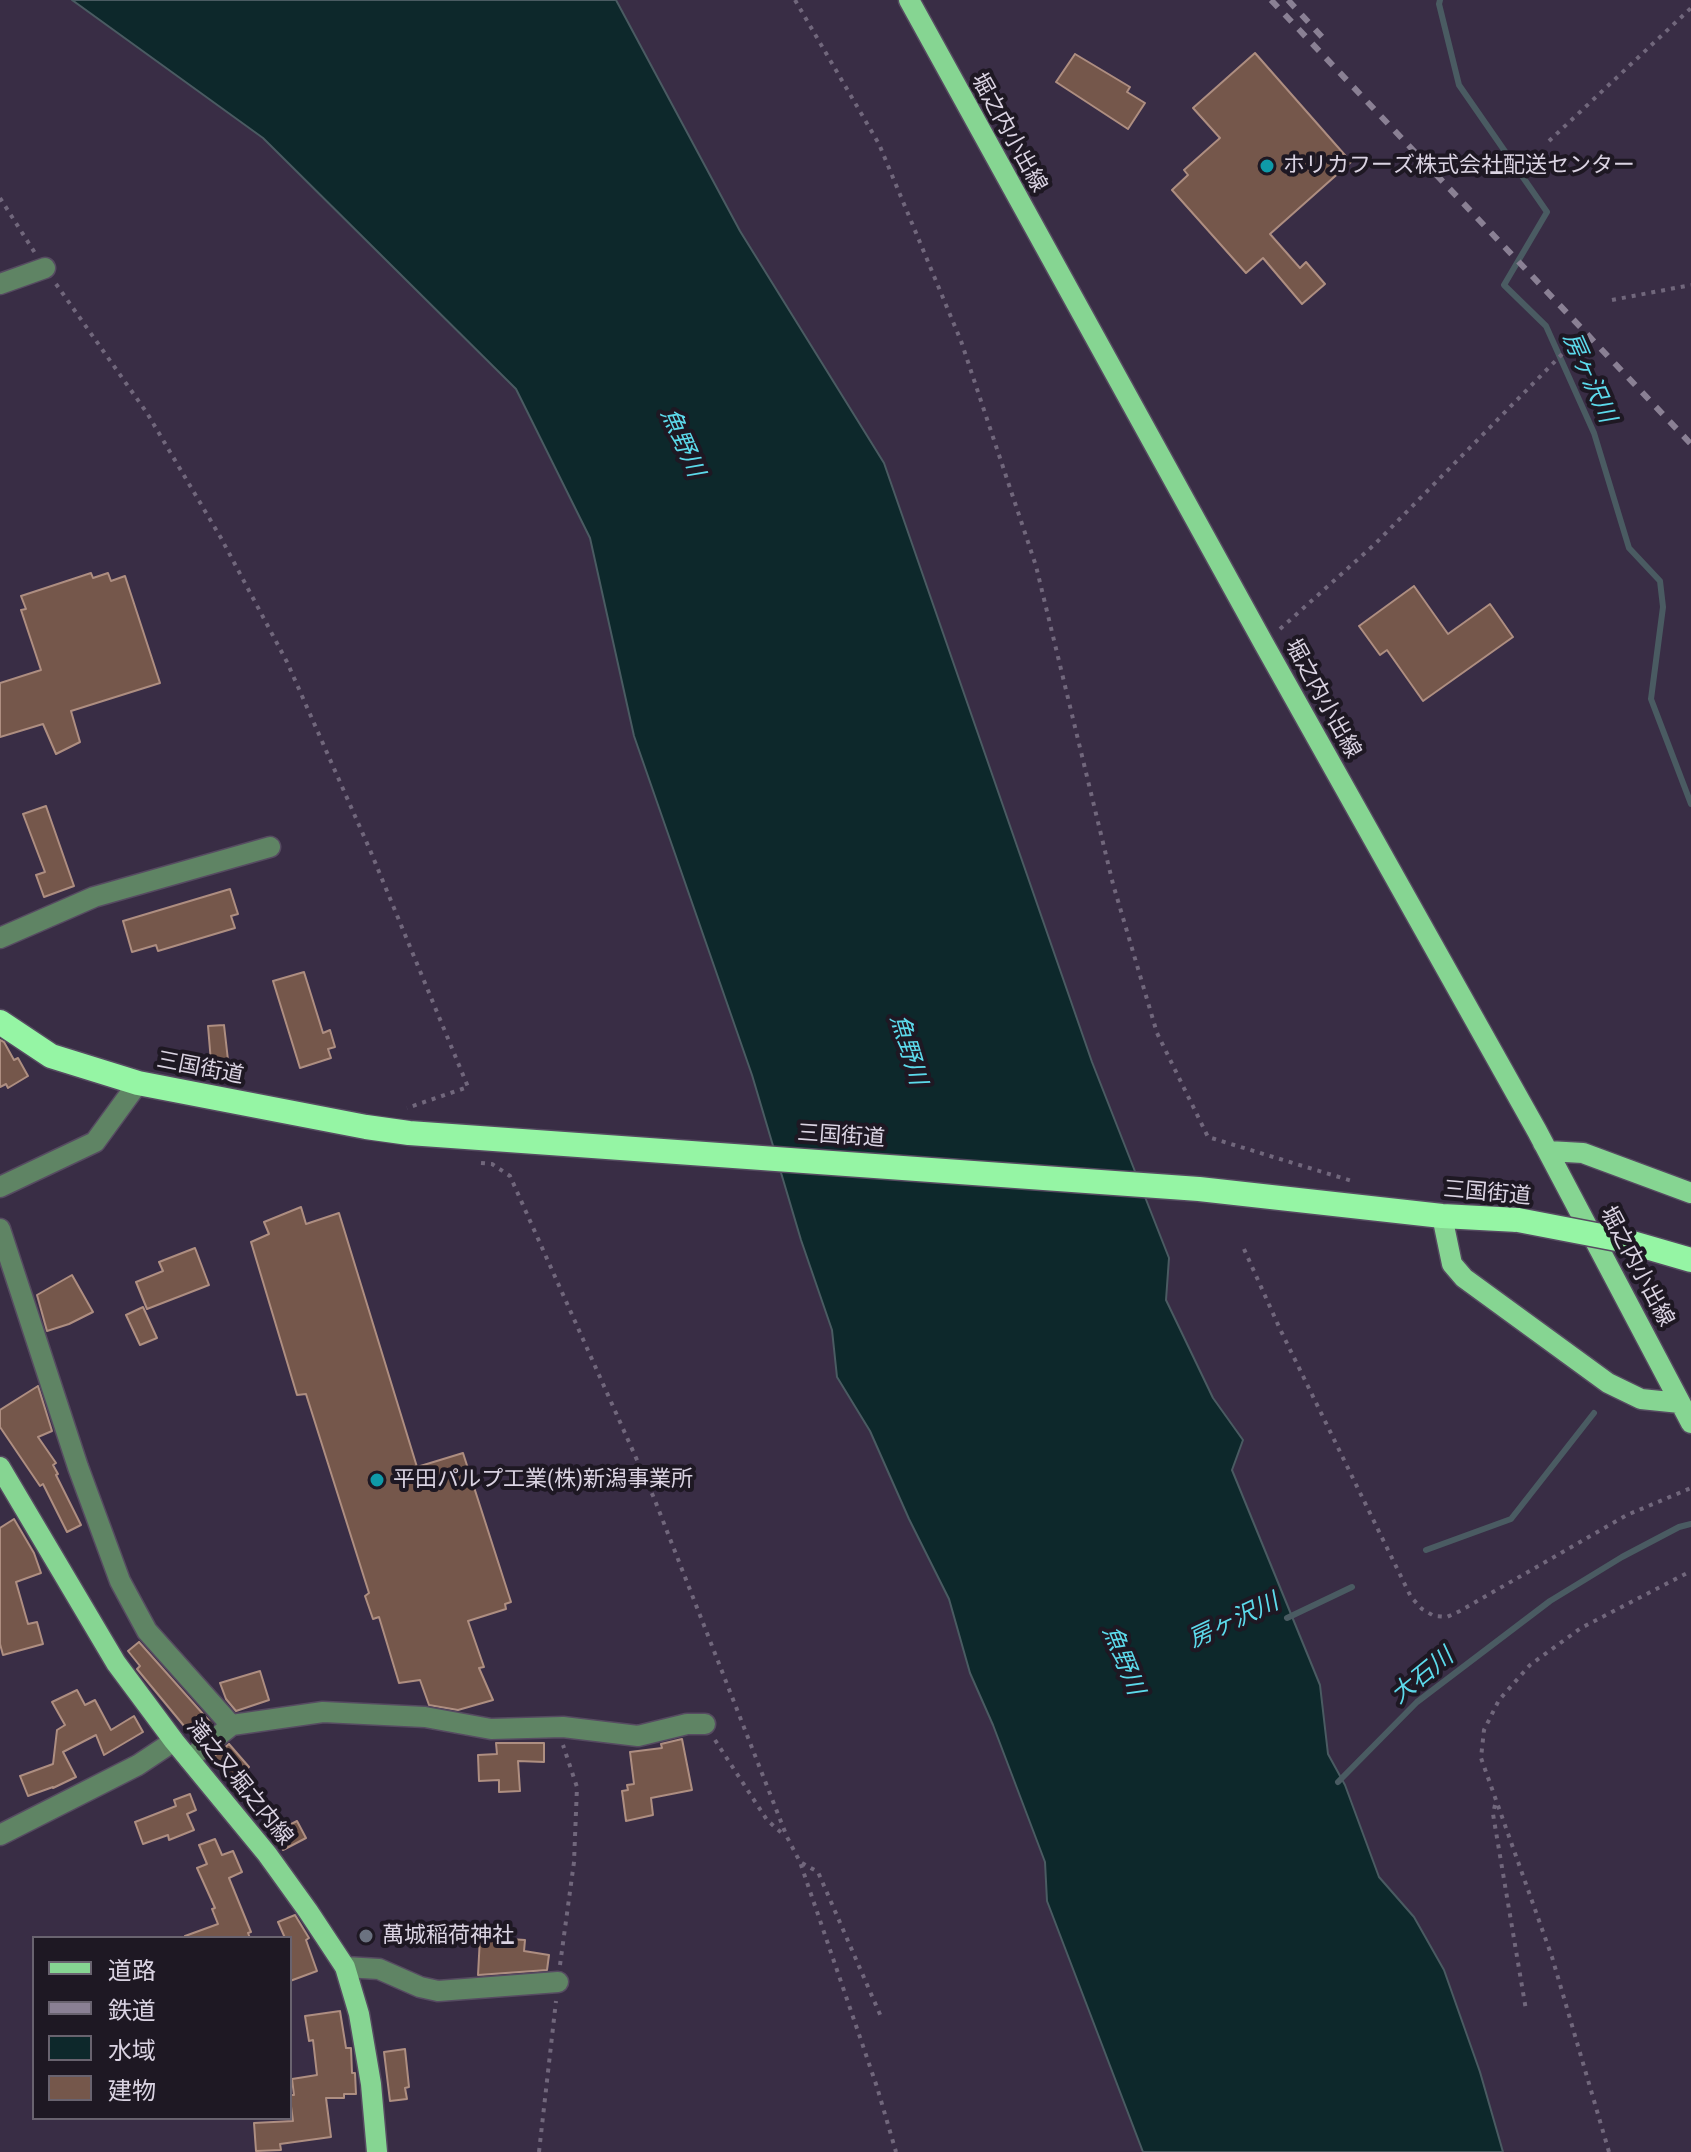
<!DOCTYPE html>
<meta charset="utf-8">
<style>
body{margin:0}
#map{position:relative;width:1691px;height:2152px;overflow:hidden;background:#392d45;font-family:"Roboto Condensed","Noto Sans JP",sans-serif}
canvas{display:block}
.legend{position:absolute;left:32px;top:1936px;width:260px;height:184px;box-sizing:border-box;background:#1e1823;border:2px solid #69636f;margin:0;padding:10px 14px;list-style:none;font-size:24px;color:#dad3e2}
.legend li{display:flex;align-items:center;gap:16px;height:40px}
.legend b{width:40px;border:2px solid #69636f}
</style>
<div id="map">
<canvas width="1691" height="2152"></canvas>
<ul class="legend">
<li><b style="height:10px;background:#86d592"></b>道路</li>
<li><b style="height:10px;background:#8a8094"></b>鉄道</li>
<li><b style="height:22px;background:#0d282b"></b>水域</li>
<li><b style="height:22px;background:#75574b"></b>建物</li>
</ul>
</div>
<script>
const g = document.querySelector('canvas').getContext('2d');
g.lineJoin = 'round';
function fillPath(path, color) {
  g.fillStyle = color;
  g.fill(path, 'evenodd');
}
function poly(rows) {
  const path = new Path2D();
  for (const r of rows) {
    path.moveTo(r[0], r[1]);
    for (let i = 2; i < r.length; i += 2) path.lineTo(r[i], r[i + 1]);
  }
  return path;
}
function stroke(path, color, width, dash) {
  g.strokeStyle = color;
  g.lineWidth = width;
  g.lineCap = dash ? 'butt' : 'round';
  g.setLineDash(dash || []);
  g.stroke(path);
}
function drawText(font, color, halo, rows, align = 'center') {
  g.font = font + ' "Roboto Condensed","Noto Sans JP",sans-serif';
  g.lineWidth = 8;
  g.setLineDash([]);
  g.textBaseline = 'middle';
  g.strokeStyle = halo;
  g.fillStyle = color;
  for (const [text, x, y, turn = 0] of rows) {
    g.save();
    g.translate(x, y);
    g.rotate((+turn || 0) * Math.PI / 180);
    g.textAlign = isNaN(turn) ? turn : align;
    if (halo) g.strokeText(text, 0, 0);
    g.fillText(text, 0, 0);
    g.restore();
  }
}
const water = poly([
 [72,0,616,0,740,231,884,463,1092,1062,1169,1258,1166,1300,1213,1398,1243,1440,1232,1470,1320,1685,1328,1754,1345,1785,1379,1877,1414,1917,1444,1970,1480,2072,1503,2152,1143,2152,1047,1901,1045,1862,993,1725,970,1673,949,1599,909,1519,870,1431,837,1377,832,1330,801,1240,752,1075,634,736,590,538,516,389,263,138,72,0]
]);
fillPath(water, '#0d282b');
stroke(water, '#4a5b62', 2);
stroke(poly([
 [1440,0,1439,4,1459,85,1547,212,1504,285,1546,326,1594,433,1629,548,1660,581,1663,607,1651,699,1691,804],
 [1426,1550,1511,1519,1594,1413],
 [1287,1618,1352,1587],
 [1338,1782,1417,1702,1550,1601,1622,1557,1679,1527,1691,1524]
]), '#4a5b62', 6);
const building = poly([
 [1255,53,1351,162,1270,234,1300,268,1306,262,1325,284,1302,304,1263,258,1246,273,1172,190,1188,175,1184,170,1220,138,1193,108,1255,53],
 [1075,54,1130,87,1127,92,1145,103,1128,129,1056,82,1075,54],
 [91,573,93,578,108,573,111,581,125,576,160,683,71,711,80,742,56,754,43,724,0,737,0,683,41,670,21,610,26,609,21,596,91,573],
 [1414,586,1448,634,1490,604,1513,637,1423,701,1387,650,1380,655,1359,626,1414,586],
 [46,806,74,886,44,897,36,875,45,872,23,814,46,806],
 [230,889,238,914,231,916,235,928,158,951,156,945,132,952,123,921,230,889],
 [304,972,323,1033,330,1030,335,1047,328,1049,331,1058,300,1068,273,981,304,972],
 [224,1025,228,1060,211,1062,208,1026,224,1025],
 [0,1040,4,1042,14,1060,18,1058,28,1076,8,1088,6,1084,0,1087,0,1040],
 [301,1207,306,1224,339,1213,417,1467,463,1453,511,1602,505,1604,506,1609,468,1621,484,1667,479,1668,493,1700,458,1710,429,1705,420,1680,399,1683,379,1617,373,1619,365,1596,369,1593,306,1394,297,1395,251,1242,269,1234,264,1222,301,1207],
 [195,1248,209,1285,147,1309,136,1282,163,1271,159,1262,195,1248],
 [72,1275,93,1312,69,1324,47,1331,37,1295,72,1275],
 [143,1307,157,1338,140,1345,126,1315,143,1307],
 [38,1386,52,1431,38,1437,56,1463,53,1465,58,1474,56,1475,81,1525,67,1532,43,1484,40,1486,0,1427,0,1410,38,1386],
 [14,1519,34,1553,41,1573,16,1582,28,1624,37,1622,43,1644,3,1655,0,1644,0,1528,14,1519],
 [139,1642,212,1724,194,1738,137,1669,140,1666,128,1651,139,1642],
 [260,1671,269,1700,236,1711,226,1699,220,1683,260,1671],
 [77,1690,85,1705,95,1700,111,1730,134,1716,143,1732,104,1755,96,1735,63,1752,76,1777,53,1788,53,1787,28,1796,20,1776,53,1764,57,1730,65,1725,52,1702,77,1690],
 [682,1739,692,1790,651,1798,653,1815,626,1821,622,1791,628,1790,627,1785,634,1784,630,1752,662,1748,661,1744,682,1739],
 [496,1743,544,1743,544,1762,518,1761,520,1791,499,1792,499,1780,479,1781,478,1755,497,1754,496,1743],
 [229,1744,249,1767,233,1782,212,1758,229,1744],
 [190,1794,196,1810,187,1814,194,1830,169,1840,168,1835,143,1844,135,1822,176,1806,174,1800,190,1794],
 [297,1821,306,1838,283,1850,274,1833,297,1821],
 [215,1839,222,1855,233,1851,242,1872,229,1878,251,1932,248,1933,250,1938,186,1938,185,1936,218,1924,212,1909,215,1908,197,1868,207,1864,199,1845,215,1839],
 [295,1915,309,1938,306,1940,317,1971,290,1981,290,1938,285,1938,278,1922,295,1915],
 [480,1937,525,1940,524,1951,549,1955,547,1970,478,1975,480,1937],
 [340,2011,346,2048,351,2048,352,2073,355,2073,356,2094,344,2094,344,2098,326,2098,331,2137,280,2144,281,2150,256,2151,254,2123,293,2121,290,2099,290,2095,294,2095,292,2079,317,2075,313,2040,309,2041,305,2016,340,2011],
 [405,2049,409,2087,405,2088,407,2099,390,2101,384,2052,405,2049]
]);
fillPath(building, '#75574b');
stroke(building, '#ae8e81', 2);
const minor = poly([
 [0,284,45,268],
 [0,938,94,897,270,847],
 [0,1187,95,1142,138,1083],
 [0,1229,78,1467,120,1581,147,1631,231,1725],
 [189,1759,232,1725,323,1712,425,1717,491,1729,563,1727,638,1736,687,1724,705,1724],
 [0,1835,138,1765,174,1741],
 [345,1967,379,1969,420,1987,438,1991,558,1982]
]);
const major = poly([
 [909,0,1264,644,1537,1131,1691,1423],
 [1543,1143,1548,1151,1583,1153,1691,1193],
 [1442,1216,1452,1264,1464,1278,1608,1383,1641,1399,1680,1403],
 [0,1467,116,1663,174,1741,267,1854,308,1911,345,1967,359,2014,371,2084,377,2152]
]);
const highway = poly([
 [0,1022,51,1056,138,1083,366,1127,409,1133,1199,1189,1442,1216,1518,1220],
 [1622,1240,1691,1260]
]);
stroke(minor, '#564b61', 23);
stroke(major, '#564b61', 23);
stroke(highway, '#564b61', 27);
stroke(poly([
 [795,0,879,144,961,341,1036,566,1113,884,1157,1033,1208,1137,1352,1181],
 [1549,141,1691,8],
 [0,198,35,253],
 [56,284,147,413,221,538,287,662,370,850,468,1087,407,1108],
 [1612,300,1691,285],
 [1280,629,1375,544,1579,337],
 [481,1163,492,1164,510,1176,654,1498,787,1837,800,1862,877,2087,896,2152],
 [1244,1249,1280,1329,1411,1597,1422,1609,1434,1616,1447,1617,1460,1611,1627,1515,1691,1488],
 [715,1740,767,1820,785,1836],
 [1495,1805,1493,1814,1526,2010],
 [802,1863,818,1872,882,2019],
 [560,1965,574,1862,577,1787,563,1745],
 [539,2152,556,2001],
 [1609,2152,1552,1957,1481,1758,1484,1730,1499,1700,1530,1665,1581,1628,1691,1571]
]), '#71677c', 4, [4, 6]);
stroke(minor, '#5f8464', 20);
stroke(major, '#86d592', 20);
stroke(highway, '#95f5a4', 24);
stroke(poly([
 [1271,0,1691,444],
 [1288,0,1323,38]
]), '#8a8094', 6, [10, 10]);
const highwayBridge = poly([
 [1518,1220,1622,1240]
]);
stroke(highwayBridge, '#564b61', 27, []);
stroke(highwayBridge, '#95f5a4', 24);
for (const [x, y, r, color] of [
 [1267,166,8,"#0f9aa8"],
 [377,1480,8,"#0f9aa8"],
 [366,1936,8,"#6b7280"]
]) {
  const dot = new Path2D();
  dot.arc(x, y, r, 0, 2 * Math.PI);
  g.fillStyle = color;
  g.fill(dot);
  stroke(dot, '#1e1823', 3);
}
drawText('22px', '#dad3e2', '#1e1823', [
 ["堀之内小出線",1008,133,61],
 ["堀之内小出線",1322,699,61],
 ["三国街道",200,1069,11],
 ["三国街道",841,1137,4],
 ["三国街道",1487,1194,5],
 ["堀之内小出線",1636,1267,62],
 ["滝之又堀之内線",239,1783,51]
]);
drawText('22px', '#dad3e2', '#1e1823', [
 ["ホリカフーズ株式会社配送センター",1283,166],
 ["平田パルプ工業(株)新潟事業所",393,1480],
 ["萬城稲荷神社",382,1936]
], 'left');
drawText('italic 24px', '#5cdaeb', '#1e1823', [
 ["房ヶ沢川",1588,378,66],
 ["魚野川",681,443,66],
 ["魚野川",907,1050,73],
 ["房ヶ沢川",1234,1622,-25],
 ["魚野川",1122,1661,68],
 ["大石川",1423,1677,-39]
]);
</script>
